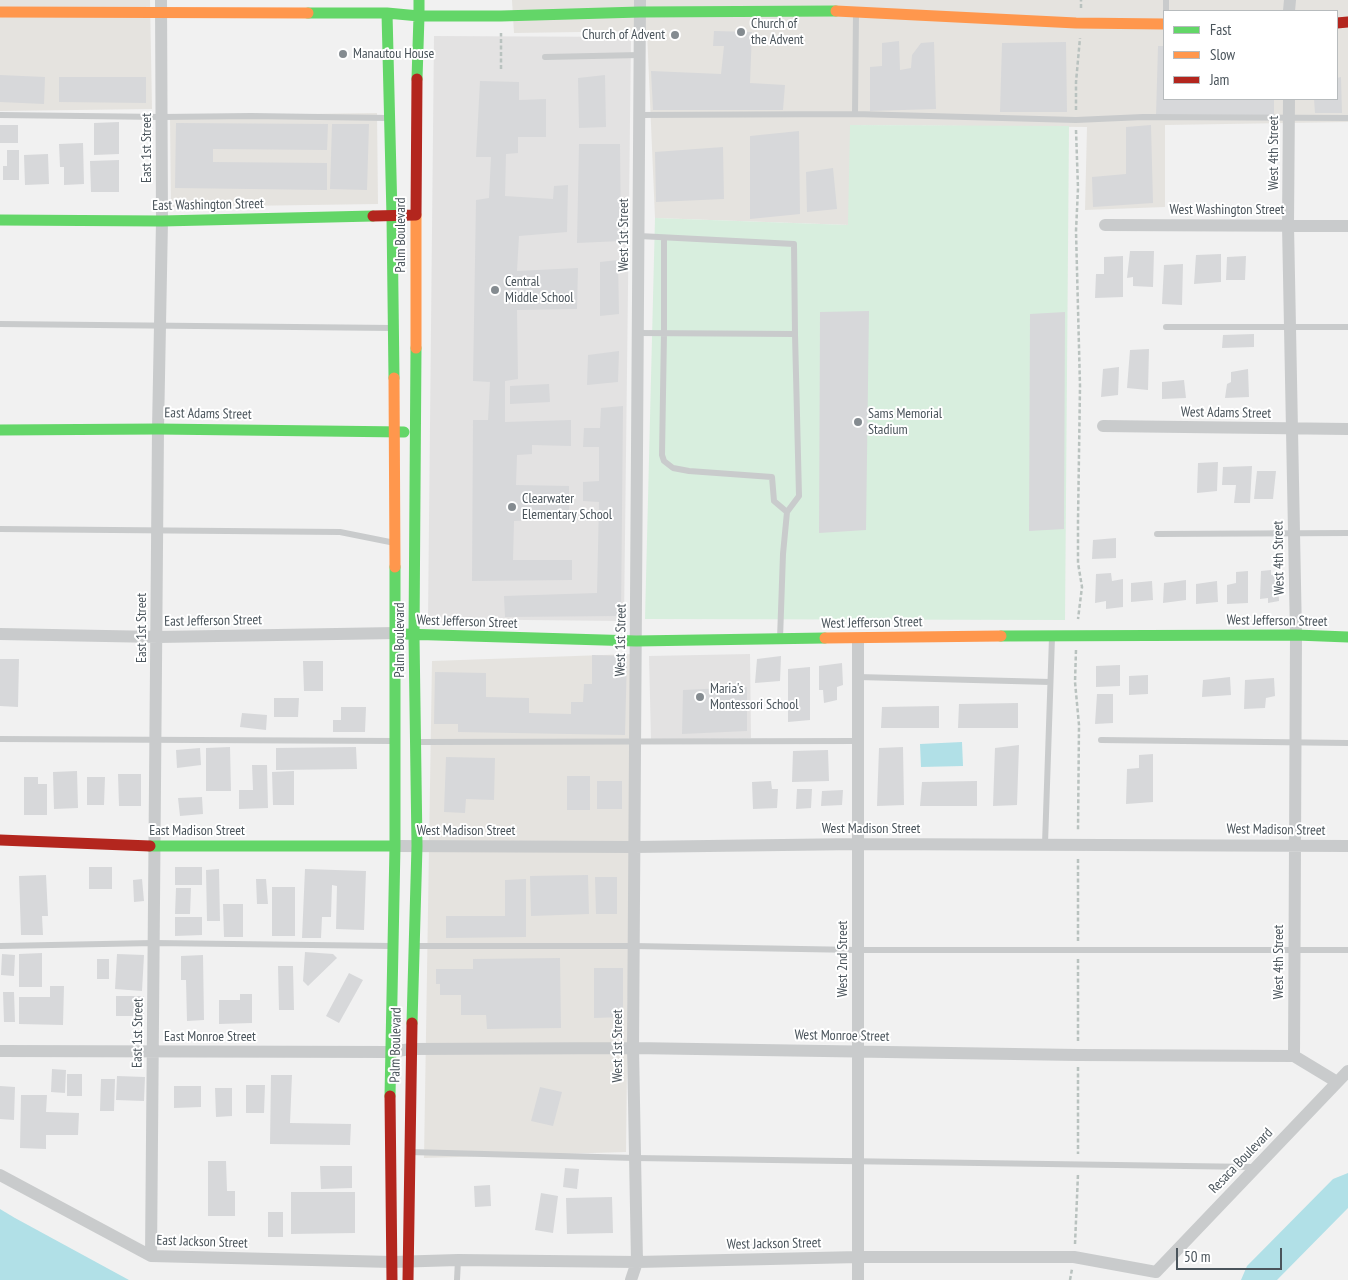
<!DOCTYPE html>
<style>
body{margin:0}
#map{position:relative;width:1348px;height:1280px;overflow:hidden;background:#f1f1f1;font-family:"PT Sans Narrow",sans-serif}
canvas{display:block}
.legend{position:absolute;left:1163px;top:10px;width:175px;height:90px;box-sizing:border-box;background:#fff;border:1px solid #b7bbbd;margin:0;padding:6px 9px;list-style:none;font-size:15px;color:#4a545b}
.legend li{display:flex;align-items:center;gap:10px;height:25px}
.legend b{width:25px;border:1px solid #b7bbbd}
.scale{position:absolute;left:1176px;top:1248px;width:106px;height:22px;box-sizing:border-box;border:2px solid #4a545b;border-top:0;padding-left:6px;font-size:15px;line-height:18px;white-space:nowrap;color:#4a545b;-webkit-text-stroke:4px #fff;paint-order:stroke}
</style>
<div id="map">
<canvas width="1348" height="1280"></canvas>
<ul class="legend">
<li><b style="height:6px;background:#63d668"></b>Fast</li>
<li><b style="height:6px;background:#ff974d"></b>Slow</li>
<li><b style="height:6px;background:#b3261e"></b>Jam</li>
</ul>
<div class="scale">50 m</div>
</div>
<script>
const g = document.querySelector('canvas').getContext('2d');
g.lineJoin = 'round';
function fillPath(path, color) {
  g.fillStyle = color;
  g.fill(path, 'evenodd');
}
function poly(rows) {
  const path = new Path2D();
  for (const r of rows) {
    path.moveTo(r[0], r[1]);
    for (let i = 2; i < r.length; i += 2) path.lineTo(r[i], r[i + 1]);
  }
  return path;
}
function stroke(path, color, width, dash) {
  g.strokeStyle = color;
  g.lineWidth = width;
  g.lineCap = dash ? 'butt' : 'round';
  g.setLineDash(dash || []);
  g.stroke(path);
}
function drawText(font, color, halo, rows, align = 'center') {
  g.font = font + ' "PT Sans Narrow",sans-serif';
  g.lineWidth = 4;
  g.setLineDash([]);
  g.textBaseline = 'middle';
  g.strokeStyle = halo;
  g.fillStyle = color;
  for (const [text, x, y, turn = 0] of rows) {
    g.save();
    g.translate(x, y);
    g.rotate((+turn || 0) * Math.PI / 180);
    g.textAlign = isNaN(turn) ? turn : align;
    if (halo) g.strokeText(text, 0, 0);
    g.fillText(text, 0, 0);
    g.restore();
  }
}
fillPath(poly([
 [0,0,150,0,152,109,0,111],
 [512,0,1348,0,1348,122,1165,125,1165,207,1085,210,1087,127,851,125,849,225,655,218,647,31,514,33],
 [1164,11,1337,11,1337,99,1164,99],
 [377,113,378,204,171,207,170,116],
 [632,654,626,1152,424,1158,432,661]
]), '#e5e3df');
fillPath(poly([
 [434,36,631,37,624,621,428,619],
 [750,654,751,738,651,740,649,656]
]), '#e3e2e2');
fillPath(poly([
 [850,125,1069,126,1065,620,645,619,655,218,848,225]
]), '#d8eede');
fillPath(poly([
 [962,742,963,766,921,767,920,744],
 [1348,1173,1348,1208,1277,1280,1241,1280,1247,1266,1333,1179],
 [0,1209,15,1218,129,1280,0,1280]
]), '#b1e0e7');
fillPath(poly([
 [714,31,752,32,750,83,785,85,783,110,653,110,651,71,721,74,724,46,713,46],
 [899,41,900,70,911,68,912,55,921,43,934,42,936,109,870,111,870,67,882,66,882,43],
 [1066,42,1067,112,1000,112,1002,43],
 [1158,46,1164,46,1164,99,1274,99,1274,117,1156,116],
 [0,75,45,77,44,104,0,102],
 [605,75,606,127,579,128,578,78],
 [59,77,146,77,146,103,59,102],
 [1341,77,1342,113,1315,113,1314,99,1337,99,1337,78],
 [480,81,519,82,519,100,546,99,546,137,518,137,518,153,506,154,505,196,553,199,554,186,568,185,567,232,519,236,517,271,578,268,577,309,517,310,518,379,505,381,505,422,571,420,571,446,532,445,532,454,517,455,516,485,569,486,569,519,514,521,513,560,572,560,572,580,472,581,473,420,488,420,490,382,473,381,476,200,489,198,491,157,476,157],
 [119,122,119,154,94,155,94,123],
 [176,123,328,124,327,150,213,149,213,162,327,163,327,190,175,188],
 [332,124,369,124,367,190,330,189],
 [0,125,18,125,18,143,0,143],
 [1151,125,1153,203,1093,207,1092,177,1126,174,1126,127],
 [799,131,800,214,750,219,750,136],
 [83,143,84,184,64,185,64,167,60,167,59,144],
 [579,144,620,144,621,241,577,243],
 [723,147,724,199,656,202,655,152],
 [7,150,19,150,19,180,3,180,3,166,7,166],
 [48,154,49,184,25,185,24,155],
 [119,160,119,192,91,192,90,161],
 [833,168,837,209,807,212,806,172],
 [1130,251,1154,251,1153,287,1133,286,1133,277,1127,278],
 [1221,254,1221,282,1194,284,1196,255],
 [1123,256,1123,297,1095,298,1096,274,1104,274,1104,257],
 [1246,256,1245,280,1226,280,1227,257],
 [618,260,619,314,600,316,600,262],
 [1183,264,1182,305,1162,304,1164,265],
 [869,311,866,530,819,533,820,312],
 [1065,312,1064,529,1029,531,1030,314],
 [1254,334,1254,347,1222,348,1223,335],
 [1149,349,1148,390,1127,388,1130,350],
 [619,351,618,382,587,385,588,355],
 [1119,367,1118,395,1101,397,1103,369],
 [1248,369,1249,397,1225,398,1227,384,1231,382,1231,372],
 [1184,380,1186,398,1162,399,1162,382],
 [549,384,550,402,510,404,510,386],
 [623,406,621,616,505,617,504,596,597,593,599,502,583,501,583,482,599,481,599,447,583,447,584,428,600,428,601,408],
 [1218,462,1217,491,1197,493,1198,463],
 [1252,466,1250,503,1234,503,1236,485,1222,485,1223,467],
 [1257,471,1276,471,1273,499,1254,499],
 [1116,538,1116,558,1092,559,1093,540],
 [1271,570,1271,575,1278,574,1279,601,1268,603,1268,598,1260,599,1261,571],
 [1248,571,1248,603,1227,604,1227,585,1236,583,1236,572],
 [1111,573,1112,581,1123,579,1123,607,1106,609,1106,601,1095,603,1096,574],
 [1186,580,1186,600,1163,603,1164,583],
 [1152,581,1153,600,1131,602,1131,583],
 [1217,581,1218,602,1196,604,1196,584],
 [592,655,627,656,625,735,458,732,458,724,434,724,435,672,486,673,486,697,529,698,529,713,571,714,571,702,583,702,584,684,592,684],
 [781,656,780,681,755,683,757,659],
 [0,659,19,659,18,707,0,706],
 [303,661,323,661,323,691,304,691],
 [842,663,843,685,837,687,837,700,824,703,823,690,819,690,819,666],
 [1120,665,1120,686,1096,687,1096,666],
 [810,667,810,720,788,722,788,669],
 [1148,675,1148,694,1129,695,1129,676],
 [1230,677,1231,695,1202,697,1203,680],
 [1274,678,1275,696,1266,698,1265,708,1244,709,1245,680],
 [747,687,747,731,682,734,683,690],
 [1097,694,1113,694,1113,723,1095,724],
 [274,698,299,698,298,717,274,717],
 [1018,703,1018,728,958,728,959,704],
 [939,706,939,728,881,728,882,707],
 [341,707,366,707,365,732,333,732,333,720,341,720],
 [242,713,267,715,266,730,240,727],
 [1019,745,1017,805,993,806,995,748],
 [230,747,231,791,206,791,206,748],
 [356,747,357,769,276,770,276,748],
 [903,747,904,805,877,806,879,748],
 [200,748,201,765,177,768,176,750],
 [828,750,829,781,792,782,793,751],
 [1153,754,1153,802,1126,804,1127,769,1139,768,1139,755],
 [446,757,495,758,494,800,466,799,465,813,444,812],
 [252,765,267,765,268,808,239,809,239,790,253,790],
 [77,771,78,808,54,809,53,772],
 [294,771,294,805,273,805,272,772],
 [118,774,141,774,141,806,119,806],
 [567,776,590,776,590,810,567,810],
 [24,777,38,777,38,784,47,784,47,815,24,815],
 [87,777,105,777,104,805,87,805],
 [597,781,622,781,622,809,597,809],
 [771,781,772,789,778,789,777,808,753,809,752,782],
 [977,781,977,806,920,806,922,782],
 [797,789,812,789,811,808,796,809],
 [843,790,842,805,821,806,822,791],
 [202,797,203,814,180,816,178,798],
 [89,867,112,867,112,889,89,889],
 [175,867,202,867,202,885,175,885],
 [219,869,220,921,207,921,206,870],
 [305,869,366,871,364,930,336,929,337,886,332,885,331,917,322,917,321,938,302,938],
 [46,875,48,916,42,916,43,935,21,935,19,876],
 [588,875,589,914,531,916,530,876],
 [595,877,617,877,617,914,596,914],
 [142,879,144,901,134,902,133,880],
 [256,879,266,879,268,904,257,904],
 [526,879,526,937,446,938,446,916,505,916,505,880],
 [272,887,295,887,295,936,272,936],
 [176,888,191,888,190,914,175,914],
 [223,904,243,904,243,937,224,937],
 [175,917,202,917,202,935,175,936],
 [305,952,333,954,337,958,308,986,303,981],
 [42,953,42,987,19,987,19,954],
 [2,954,15,955,14,976,1,975],
 [117,954,144,955,142,991,115,989],
 [203,955,204,1020,187,1021,186,980,181,980,181,956],
 [560,958,561,1028,487,1029,486,1015,461,1015,461,995,440,995,440,984,436,984,436,969,473,969,473,959],
 [97,959,109,959,109,979,97,979],
 [278,966,293,966,294,1010,279,1010],
 [594,968,623,968,623,1017,594,1018],
 [349,973,363,980,339,1023,326,1016],
 [50,986,64,986,63,1025,19,1024,19,997,50,997],
 [3,992,14,992,15,1022,4,1022],
 [240,994,252,994,252,1023,219,1024,219,1000,240,1000],
 [116,996,144,996,144,1016,116,1016],
 [52,1069,66,1070,65,1093,51,1092],
 [67,1074,82,1074,82,1096,67,1096],
 [271,1075,292,1075,290,1123,351,1124,350,1145,270,1144],
 [117,1076,145,1077,144,1101,116,1100],
 [101,1079,115,1079,114,1111,100,1111],
 [246,1085,265,1085,264,1113,246,1113],
 [0,1086,15,1087,14,1120,0,1119],
 [174,1086,201,1086,201,1107,174,1108],
 [540,1087,562,1092,553,1126,531,1121],
 [215,1088,232,1088,232,1116,216,1117],
 [21,1095,47,1095,46,1112,79,1113,78,1135,46,1135,46,1149,20,1148],
 [208,1161,226,1161,227,1191,235,1191,235,1216,208,1216],
 [320,1166,352,1166,352,1188,321,1189],
 [565,1168,579,1169,577,1189,563,1187],
 [490,1185,491,1206,475,1207,474,1186],
 [291,1192,355,1192,355,1233,291,1234],
 [541,1193,558,1196,553,1233,535,1230],
 [612,1197,613,1233,567,1234,566,1198],
 [268,1212,283,1212,283,1237,268,1237]
]), '#d7d8da');
stroke(poly([
 [1081,8,1081,0],
 [501,69,501,33],
 [1076,110,1076,82,1080,38],
 [1076,130,1078,188,1076,231,1080,386,1078,521,1078,563,1082,587,1078,619],
 [1076,650,1075,682,1079,725,1078,831],
 [1078,941,1078,857],
 [1078,959,1078,1041],
 [1078,1067,1078,1154],
 [1075,1244,1078,1174],
 [1070,1280,1072,1269]
]), '#b9c2bf', 2.5, [4, 2.5]);
stroke(poly([
 [1166,0,1166,11],
 [545,57,640,55],
 [855,114,856,13],
 [0,115,162,117,251,116,388,118],
 [639,115,855,114,1076,120,1143,117,1348,118],
 [639,236,794,244,795,334],
 [664,238,664,333,662,455,664,461,673,468,689,471,772,477,774,501,787,512],
 [0,324,393,328],
 [1166,327,1348,327],
 [638,333,795,334,799,496,787,512,783,554,780,639],
 [0,529,340,532,395,543],
 [1157,534,1348,533],
 [858,677,1050,682],
 [0,739,394,741],
 [1101,740,1348,743],
 [417,742,857,741],
 [1045,844,1052,637],
 [0,946,154,943,391,946],
 [414,946,633,946,857,950,1348,950],
 [409,1152,635,1158,1254,1167],
 [457,1280,458,1260]
]), '#c9cbcc', 6);
stroke(poly([
 [1289,11,1290,0],
 [1289,99,1288,225,1296,635,1294,1056,1337,1082],
 [1105,225,1348,226],
 [1103,426,1348,429],
 [0,634,158,637,396,633],
 [858,639,858,1280],
 [395,846,634,847,857,844,1348,846],
 [0,1051,390,1052,411,1049,633,1048,1078,1055,1294,1056],
 [0,1175,151,1256,392,1262,458,1260,637,1262,859,1257,1074,1257,1156,1272,1348,1071],
 [151,1256,158,429,162,221,161,0],
 [631,1280,637,1262,633,1048,640,0]
]), '#c9cbcc', 12);
stroke(poly([
 [419,0,419,16],
 [308,13,387,13,419,16,501,16,640,12,836,11],
 [387,13,392,216],
 [417,79,419,16],
 [392,216,394,378],
 [0,220,162,221,373,216],
 [0,430,158,429,404,432],
 [403,634,636,641,825,638],
 [1001,636,1296,635,1348,637],
 [150,846,395,846],
 [412,1023,417,846,414,636,416,348],
 [390,1096,395,846,395,567]
]), '#63d668', 11);
stroke(poly([
 [836,11,1076,23,1164,24],
 [0,12,308,13],
 [416,215,416,348],
 [394,378,395,567],
 [825,638,1001,636]
]), '#ff974d', 11);
stroke(poly([
 [1337,23,1348,22],
 [373,216,416,215,417,79],
 [0,840,150,846],
 [390,1096,392,1280],
 [408,1280,412,1023]
]), '#b3261e', 11);
for (const [x, y, r, color] of [
 [741,32,5,"#848b90"],
 [675,35,5,"#848b90"],
 [343,54,5,"#848b90"],
 [495,290,5,"#848b90"],
 [858,422,5,"#848b90"],
 [512,507,5,"#848b90"],
 [700,697,5,"#848b90"]
]) {
  const dot = new Path2D();
  dot.arc(x, y, r, 0, 2 * Math.PI);
  g.fillStyle = color;
  g.fill(dot);
  stroke(dot, '#fff', 2);
}
drawText('14px', '#4a545b', '#fff', [
 ["Church of",751,24],
 ["the Advent",751,40],
 ["Church of Advent",665,35,"right"],
 ["Manautou House",353,54],
 ["Central",505,282],
 ["Middle School",505,298],
 ["Sams Memorial",868,414],
 ["Stadium",868,430],
 ["Clearwater",522,499],
 ["Elementary School",522,515],
 ["Maria's",710,689],
 ["Montessori School",710,705]
], 'left');
drawText('14px', '#4a545b', '#fff', [
 ["East 1st Street",147,148,-90],
 ["West 4th Street",1274,153,-90],
 ["East Washington Street",208,205,-1],
 ["West Washington Street",1227,210],
 ["Palm Boulevard",401,235,-90],
 ["West 1st Street",624,235,-90],
 ["West Adams Street",1226,413,1],
 ["East Adams Street",208,414,1],
 ["West 4th Street",1279,558,-91],
 ["East Jefferson Street",213,621,-1],
 ["West Jefferson Street",1277,621,1],
 ["West Jefferson Street",467,622,2],
 ["West Jefferson Street",872,623,-1],
 ["East 1st Street",142,628,-90],
 ["Palm Boulevard",400,640,-90],
 ["West 1st Street",621,640,-89],
 ["West Madison Street",871,829],
 ["West Madison Street",1276,830,1],
 ["East Madison Street",197,831],
 ["West Madison Street",466,831],
 ["West 2nd Street",843,959,-90],
 ["West 4th Street",1279,962,-90],
 ["East 1st Street",138,1033,-89],
 ["West Monroe Street",842,1036,1],
 ["East Monroe Street",210,1037],
 ["Palm Boulevard",396,1045,-89],
 ["West 1st Street",618,1046,-90],
 ["Resaca Boulevard",1241,1161,-46],
 ["East Jackson Street",202,1242,2],
 ["West Jackson Street",774,1244,-1]
]);
</script>
